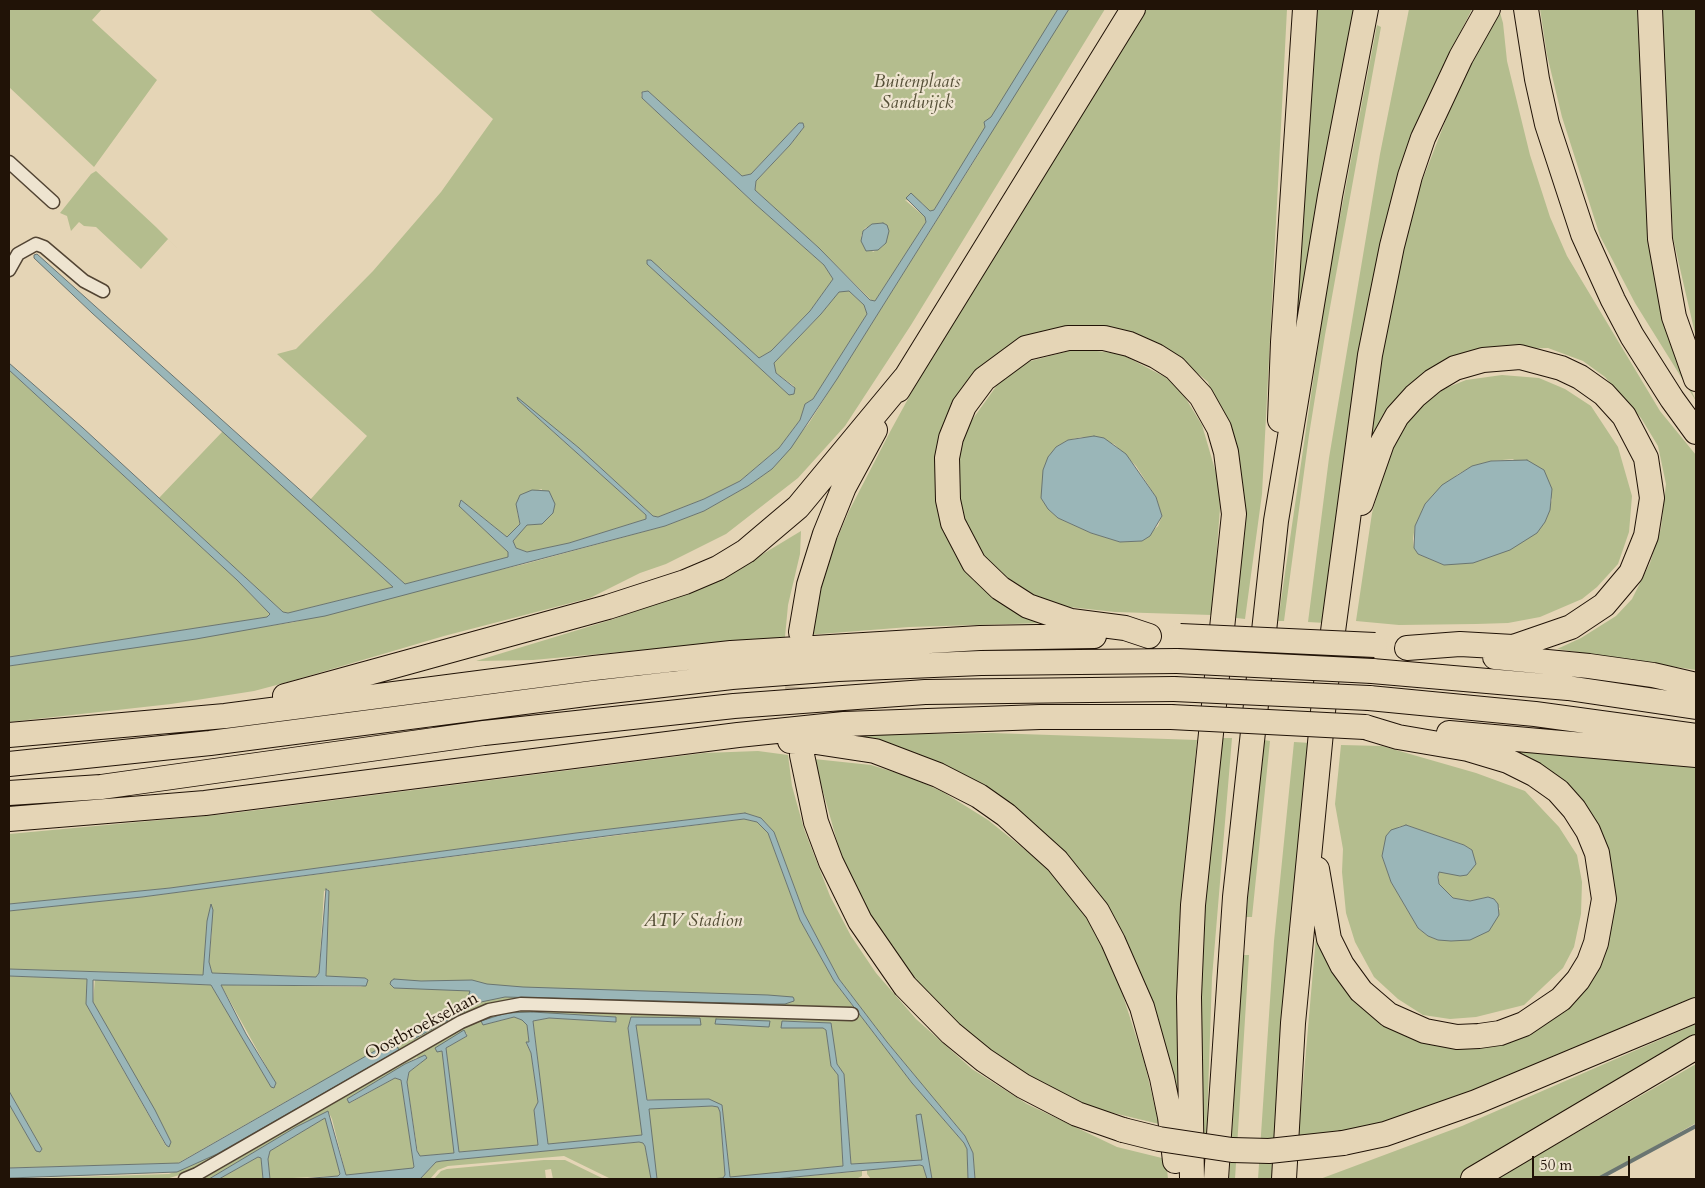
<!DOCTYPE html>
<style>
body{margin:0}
#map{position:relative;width:1705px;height:1188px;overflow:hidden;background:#e5d5b6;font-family:Cardo,serif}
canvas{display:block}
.frame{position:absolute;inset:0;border:10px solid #211307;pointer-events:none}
.scale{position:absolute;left:1532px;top:1156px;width:98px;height:22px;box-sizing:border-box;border:2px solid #211307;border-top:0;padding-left:6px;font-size:15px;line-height:18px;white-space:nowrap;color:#211307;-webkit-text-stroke:4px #eee4d0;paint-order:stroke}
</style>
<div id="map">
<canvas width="1705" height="1188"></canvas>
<div class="frame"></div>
<div class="scale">50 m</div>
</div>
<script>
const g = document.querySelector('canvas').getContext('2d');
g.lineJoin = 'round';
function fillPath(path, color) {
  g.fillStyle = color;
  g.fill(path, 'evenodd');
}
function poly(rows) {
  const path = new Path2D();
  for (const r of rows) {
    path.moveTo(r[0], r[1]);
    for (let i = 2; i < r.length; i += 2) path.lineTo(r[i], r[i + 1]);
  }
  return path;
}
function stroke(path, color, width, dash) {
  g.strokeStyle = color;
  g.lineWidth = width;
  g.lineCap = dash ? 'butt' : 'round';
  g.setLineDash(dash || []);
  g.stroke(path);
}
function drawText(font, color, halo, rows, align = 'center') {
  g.font = font + ' Cardo,serif';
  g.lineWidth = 4.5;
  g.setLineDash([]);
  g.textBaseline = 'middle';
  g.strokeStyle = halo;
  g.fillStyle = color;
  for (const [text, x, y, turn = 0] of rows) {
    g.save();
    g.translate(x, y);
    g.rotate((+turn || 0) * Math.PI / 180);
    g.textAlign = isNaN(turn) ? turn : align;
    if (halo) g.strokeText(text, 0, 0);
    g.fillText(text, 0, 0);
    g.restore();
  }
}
fillPath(poly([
 [9,9,102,9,92,20,157,80,94,167,9,87],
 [369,9,1105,9,911,325,845,426,798,478,726,534,666,564,640,573,590,598,444,636,288,682,254,691,171,704,9,722,9,666,295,622,430,586,525,564,665,526,704,511,748,486,772,469,809,423,983,147,945,193,934,210,930,211,922,203,905,200,925,217,926,222,875,301,872,301,819,248,755,190,756,181,790,145,804,127,804,124,799,123,751,174,742,176,648,91,643,91,641,95,642,98,754,203,824,265,833,279,810,311,771,351,759,358,724,328,663,270,647,260,647,264,789,395,794,386,776,373,774,363,821,314,839,291,849,291,864,305,867,314,813,399,805,404,800,420,779,448,740,481,704,499,658,517,653,516,579,448,518,400,646,515,646,519,569,543,527,552,516,548,513,541,527,524,534,525,542,489,520,495,517,511,520,525,507,537,461,500,459,506,508,552,508,557,405,584,310,500,367,436,277,354,296,349,373,271,441,192,493,119],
 [879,223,887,225,883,246,873,252,861,236,865,228],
 [1146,9,1287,9,1262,494,1245,619,1228,617,1236,465,1208,382,1183,361,1093,328,969,386,943,516,1044,623,909,627,807,635,815,590,849,511,891,430,914,388],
 [1317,9,1356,9,1296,321],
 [1409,9,1472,9,1445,63,1417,131,1325,623,1308,622,1329,458,1380,154],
 [1499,9,1503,23,1507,61,1530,155,1550,217,1567,256,1660,411,1696,455,1696,670,1557,649,1581,638,1616,616,1632,599,1650,563,1661,528,1666,484,1658,446,1641,418,1605,377,1583,361,1548,348,1510,349,1469,357,1371,447,1374,397,1391,296,1417,194,1462,78],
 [1540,9,1644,9,1681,366,1696,401,1635,303,1600,236,1562,117,1547,55],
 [1662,9,1696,9,1696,338,1673,238],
 [1377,25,1381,27,1325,335,1309,435,1284,621,1278,621,1328,279],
 [96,171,156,227,177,248,168,239,141,269,96,227,84,226,79,222,71,231,67,216,60,213,91,174],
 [1089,350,1121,354,1165,377,1180,389,1202,425,1218,480,1220,508,1212,615,1115,612,1060,606,1039,598,1009,579,983,555,968,527,961,509,957,460,965,432,972,420,1000,381,1023,363,1069,351],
 [1082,437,1114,444,1136,466,1156,497,1162,516,1158,526,1142,541,1120,542,1091,533,1058,518,1049,509,1041,498,1056,447,1068,440],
 [9,370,237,580,269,613,268,617,9,657],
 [1502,375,1539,378,1565,389,1591,406,1618,447,1632,496,1629,532,1618,564,1597,587,1582,599,1540,617,1508,623,1476,624,1399,625,1356,621,1372,513,1391,446,1414,409,1446,388,1466,380],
 [1513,459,1552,499,1545,522,1444,565,1418,554,1414,548,1413,539,1415,526,1425,504,1458,474,1473,466,1491,461],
 [223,431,374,567,393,587,288,613,283,612,159,498],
 [801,531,800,554,788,605,785,637,533,660,476,661,614,619,678,594,743,566],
 [992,733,1197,740,1180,925,1177,1116,1155,1025,1043,837,852,741,853,735],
 [1213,738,1232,738,1212,978,1205,1179,1197,1179,1193,1067],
 [1264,740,1270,741,1252,917,1246,917],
 [1294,742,1311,743,1273,1179,1258,1179,1274,941],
 [1341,745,1382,746,1476,773,1525,791,1559,827,1577,855,1582,882,1581,914,1574,947,1563,968,1524,1005,1476,1017,1450,1019,1423,1015,1398,999,1374,977,1355,942,1346,913,1342,872,1343,849,1335,804],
 [1406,825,1464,845,1472,850,1439,872,1439,884,1453,898,1470,901,1488,897,1494,899,1500,909,1438,940,1428,936,1418,928,1391,882,1382,856,1398,827],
 [1474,746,1696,766,1696,1001,1604,1040,1395,1121,1298,1142,1317,925,1391,1024,1516,1033,1599,951,1583,816],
 [758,751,788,755,792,786,804,829,830,896,851,936,876,973,916,1019,972,1069,1027,1104,1117,1147,1166,1159,1168,1179,975,1179,973,1153,965,1136,887,1042,839,979,804,913,774,832,761,818,745,813,576,833,170,888,9,904,9,834,226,814,704,753],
 [814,759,871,765,910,777,943,792,988,820,1053,872,1087,914,1114,968,1144,1061,1159,1124,1101,1110,1068,1097,1001,1061,976,1042,917,984,870,917,843,863],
 [744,819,757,822,768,833,800,920,834,981,912,1083,964,1143,967,1149,968,1179,932,1179,921,1115,922,1160,851,1164,844,1074,837,1064,830,1023,782,1021,782,1028,823,1028,826,1030,831,1066,838,1075,843,1166,730,1178,722,1105,646,1099,636,1025,652,1024,677,1017,631,1017,628,1028,643,1135,548,1144,533,1021,549,1018,616,1022,616,1017,506,1013,483,1025,514,1017,522,1020,527,1025,529,1042,526,1043,531,1053,538,1102,534,1110,538,1145,459,1152,446,1048,467,1036,467,1033,442,1050,455,1153,420,1156,418,1154,407,1082,409,1072,421,1063,417,1057,347,1099,350,1103,395,1078,401,1080,414,1167,413,1169,346,1175,332,1119,328,1111,296,1127,209,1179,194,1179,203,1168,166,1179,9,1179,169,1174,217,1154,248,1136,313,1086,178,1163,9,1168,9,1104,36,1151,41,1151,42,1149,9,1091,9,976,87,979,86,1004,166,1146,171,1142,165,1130,93,1002,95,979,211,985,271,1087,274,1088,276,1084,221,985,364,987,326,976,328,889,324,891,319,973,316,977,212,973,209,962,212,929,211,923,207,921,204,975,9,969,9,911,142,897],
 [1243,955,1249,955,1235,1179,1229,1179],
 [1696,1024,1696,1039,1468,1179,1320,1179,1462,1126],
 [1696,1064,1696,1123,1597,1179,1496,1179],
 [712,1106,718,1107,720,1112,725,1176,723,1178,657,1179,652,1156,648,1111,650,1108],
 [325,1118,340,1173,338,1176,270,1179,268,1159,270,1151],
 [639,1142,643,1143,645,1146,651,1179,611,1179,564,1156,448,1166,438,1170,430,1179,420,1179,436,1162,442,1161],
 [258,1157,261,1158,263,1179,219,1179],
 [544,1160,565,1160,604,1179,553,1179,551,1169,545,1170,546,1179,434,1179,441,1171,447,1169],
 [920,1165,923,1166,927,1179,871,1179,867,1174,867,1170],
 [862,1171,862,1176,856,1179,774,1179]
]), '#b4bd8e');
const water = poly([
 [1058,9,1069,9,837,379,791,448,772,469,748,486,704,511,665,526,325,616,196,639,9,666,9,657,267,617,270,614,237,580,9,370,9,363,83,428,283,612,288,613,393,587,92,313,34,258,34,255,37,254,405,584,508,557,508,552,459,506,461,500,507,537,520,524,516,504,520,495,532,490,549,491,555,504,553,513,542,524,527,525,513,541,516,548,527,552,569,543,646,519,646,515,518,400,517,397,579,448,653,516,658,517,704,499,740,481,779,448,800,420,805,404,813,399,867,314,864,305,849,291,839,292,821,314,774,363,776,373,795,388,794,394,789,395,647,264,647,260,651,260,759,358,771,351,810,311,833,279,824,265,754,203,642,98,642,92,648,91,742,176,751,174,799,123,803,123,804,127,790,145,756,181,755,190,819,248,870,300,875,301,926,222,925,217,906,198,911,193,930,211,934,210,985,127,984,122,991,117,1058,9],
 [883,223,887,225,889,231,886,243,878,250,866,251,861,241,863,231,872,224,883,223],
 [1094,436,1104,438,1126,454,1156,497,1162,516,1150,536,1142,541,1120,542,1091,533,1058,518,1048,509,1041,498,1043,470,1048,457,1056,447,1068,440,1094,436],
 [1527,460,1544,470,1552,489,1550,510,1545,522,1537,533,1510,550,1473,563,1444,565,1418,554,1414,548,1415,526,1425,504,1442,485,1472,466,1491,461,1527,460],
 [745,813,761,818,774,832,804,913,839,979,887,1042,965,1136,973,1153,975,1179,968,1179,967,1149,964,1143,912,1083,834,981,800,920,768,833,757,822,744,819,614,835,142,897,9,911,9,904,170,888,576,833,745,813],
 [1406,825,1464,845,1472,850,1476,864,1467,875,1460,876,1439,872,1438,877,1439,884,1453,898,1470,901,1488,897,1494,899,1498,904,1499,915,1489,931,1470,940,1451,941,1438,940,1428,936,1418,928,1391,882,1382,856,1386,836,1391,830,1406,825],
 [326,889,329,891,326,976,365,978,368,980,366,986,221,985,246,1034,276,1083,274,1088,271,1087,211,985,93,980,93,1002,155,1110,171,1142,169,1147,166,1145,86,1004,87,979,9,976,9,969,203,975,207,921,211,904,213,910,209,962,212,973,316,977,319,973,326,889],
 [394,979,421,981,472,980,487,984,523,987,768,995,793,997,794,999,794,1001,785,1004,769,1004,505,997,481,1002,414,1039,408,1032,463,1001,468,997,470,991,394,988,390,984,391,981,394,979],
 [532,1012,616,1017,616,1022,549,1018,533,1021,548,1144,642,1135,628,1028,631,1017,700,1018,701,1025,636,1025,647,1100,709,1099,722,1105,730,1177,843,1166,838,1075,831,1066,826,1030,823,1028,781,1028,782,1021,831,1023,837,1064,844,1074,851,1164,922,1160,916,1115,921,1114,932,1179,927,1179,923,1166,920,1165,774,1179,710,1179,723,1178,725,1175,720,1112,718,1107,712,1106,649,1109,657,1179,651,1179,645,1146,643,1143,639,1142,442,1161,436,1162,420,1179,301,1179,338,1176,340,1174,325,1118,270,1151,268,1159,270,1179,263,1179,261,1158,258,1157,219,1179,209,1179,296,1127,328,1111,346,1175,413,1168,414,1167,401,1080,395,1078,349,1103,347,1099,405,1064,425,1055,427,1058,409,1072,407,1082,417,1151,420,1156,454,1153,442,1051,437,1052,435,1048,464,1030,467,1036,446,1048,459,1152,538,1145,534,1110,538,1102,531,1053,526,1042,529,1042,527,1025,522,1020,514,1017,483,1025,481,1021,506,1013,532,1012],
 [716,1019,770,1021,769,1027,715,1024,716,1019],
 [394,1040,399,1050,217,1154,177,1172,9,1178,9,1168,179,1163,394,1040],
 [9,1091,42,1149,40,1152,36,1151,9,1104,9,1091]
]);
fillPath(water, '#9ab6b8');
stroke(water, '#6a7571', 1);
stroke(poly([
 [1598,1179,1696,1126]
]), '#6a7571', 4);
stroke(poly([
 [799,651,796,712,801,747]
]), '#beae93', 24, [24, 12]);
const minor = poly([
 [9,162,53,202],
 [9,270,18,254,36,244,44,247,84,281,103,291],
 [185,1179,197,1174,461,1022,489,1010,521,1004,852,1014]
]);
const motorway = poly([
 [1526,9,1537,79,1547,124,1583,234,1613,300,1632,336,1672,399,1696,432],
 [1650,9,1660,239,1674,317,1696,379],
 [898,390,1133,9],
 [1280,420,1283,342,1305,9],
 [1361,503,1382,443,1397,416,1415,396,1433,381,1455,368,1483,360,1520,357,1561,368,1580,377,1604,394,1624,416,1646,458,1652,498,1646,536,1631,573,1604,605,1571,627,1513,647,1460,644,1407,648],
 [801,632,809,585,825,534,844,487,875,430],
 [1149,636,1125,628,1071,621,1028,606,1000,588,974,563,953,523,948,500,947,458,951,438,964,406,984,379,1026,348,1068,338,1104,338,1129,344,1156,356,1175,368,1201,396,1219,428,1226,452,1234,514,1193,905,1189,997,1192,1179],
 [1495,657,1589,666,1653,675,1696,685],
 [1372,671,1568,688,1696,707],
 [285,696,608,607,685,582,718,568,746,551,798,507,905,378],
 [1369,698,1535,714,1696,736],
 [1449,733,1696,755],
 [9,735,225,716,594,668,731,653,980,638,1094,636],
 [790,741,816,742,875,751,938,775,979,796,1006,815,1057,861,1097,911,1113,941,1142,1007,1162,1078,1170,1117,1175,1161],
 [802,755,816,822,831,862,860,921,905,986,951,1033,984,1060,1023,1086,1077,1114,1123,1130],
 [9,764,210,743,593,693,732,677,838,669,981,663,1177,661],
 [9,793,101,787,484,733,734,706,925,692,1174,689],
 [9,819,205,803,738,735,844,724,1040,717,1171,717],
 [1317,869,1329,939,1342,965,1361,991,1389,1015,1425,1031,1457,1037,1479,1036,1500,1033,1524,1024,1561,999,1578,980,1589,962,1596,943,1604,899,1597,853,1588,831,1574,809,1558,791,1534,774,1508,761,1468,749,1398,737,1365,727],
 [1343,1143,1385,1134,1476,1102,1696,1010],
 [1216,1179,1235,897,1276,521,1330,196,1366,9],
 [1284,1179,1293,1023,1325,691,1370,355,1392,246,1410,176,1423,138,1461,57,1488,9],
 [1473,1179,1696,1047]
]);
stroke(minor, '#524433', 15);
stroke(motorway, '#211307', 26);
stroke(minor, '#eee4d0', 12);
stroke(motorway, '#e5d5b6', 24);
const motorwayBridge = poly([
 [1180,636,1375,645],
 [1177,661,1372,671],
 [1174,689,1369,698],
 [1171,717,1365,727],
 [1123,1130,1159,1139,1232,1150,1269,1151,1343,1143]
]);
stroke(motorwayBridge, '#211307', 26, []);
stroke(motorwayBridge, '#e5d5b6', 24);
drawText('italic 18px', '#544e36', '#eee4d0', [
 ["Buitenplaats",917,83],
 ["Sandwijck",917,104],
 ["ATV Stadion",693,922]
]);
drawText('18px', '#211307', '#eee4d0', [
 ["Oostbroekselaan",422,1027,-28]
]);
</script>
